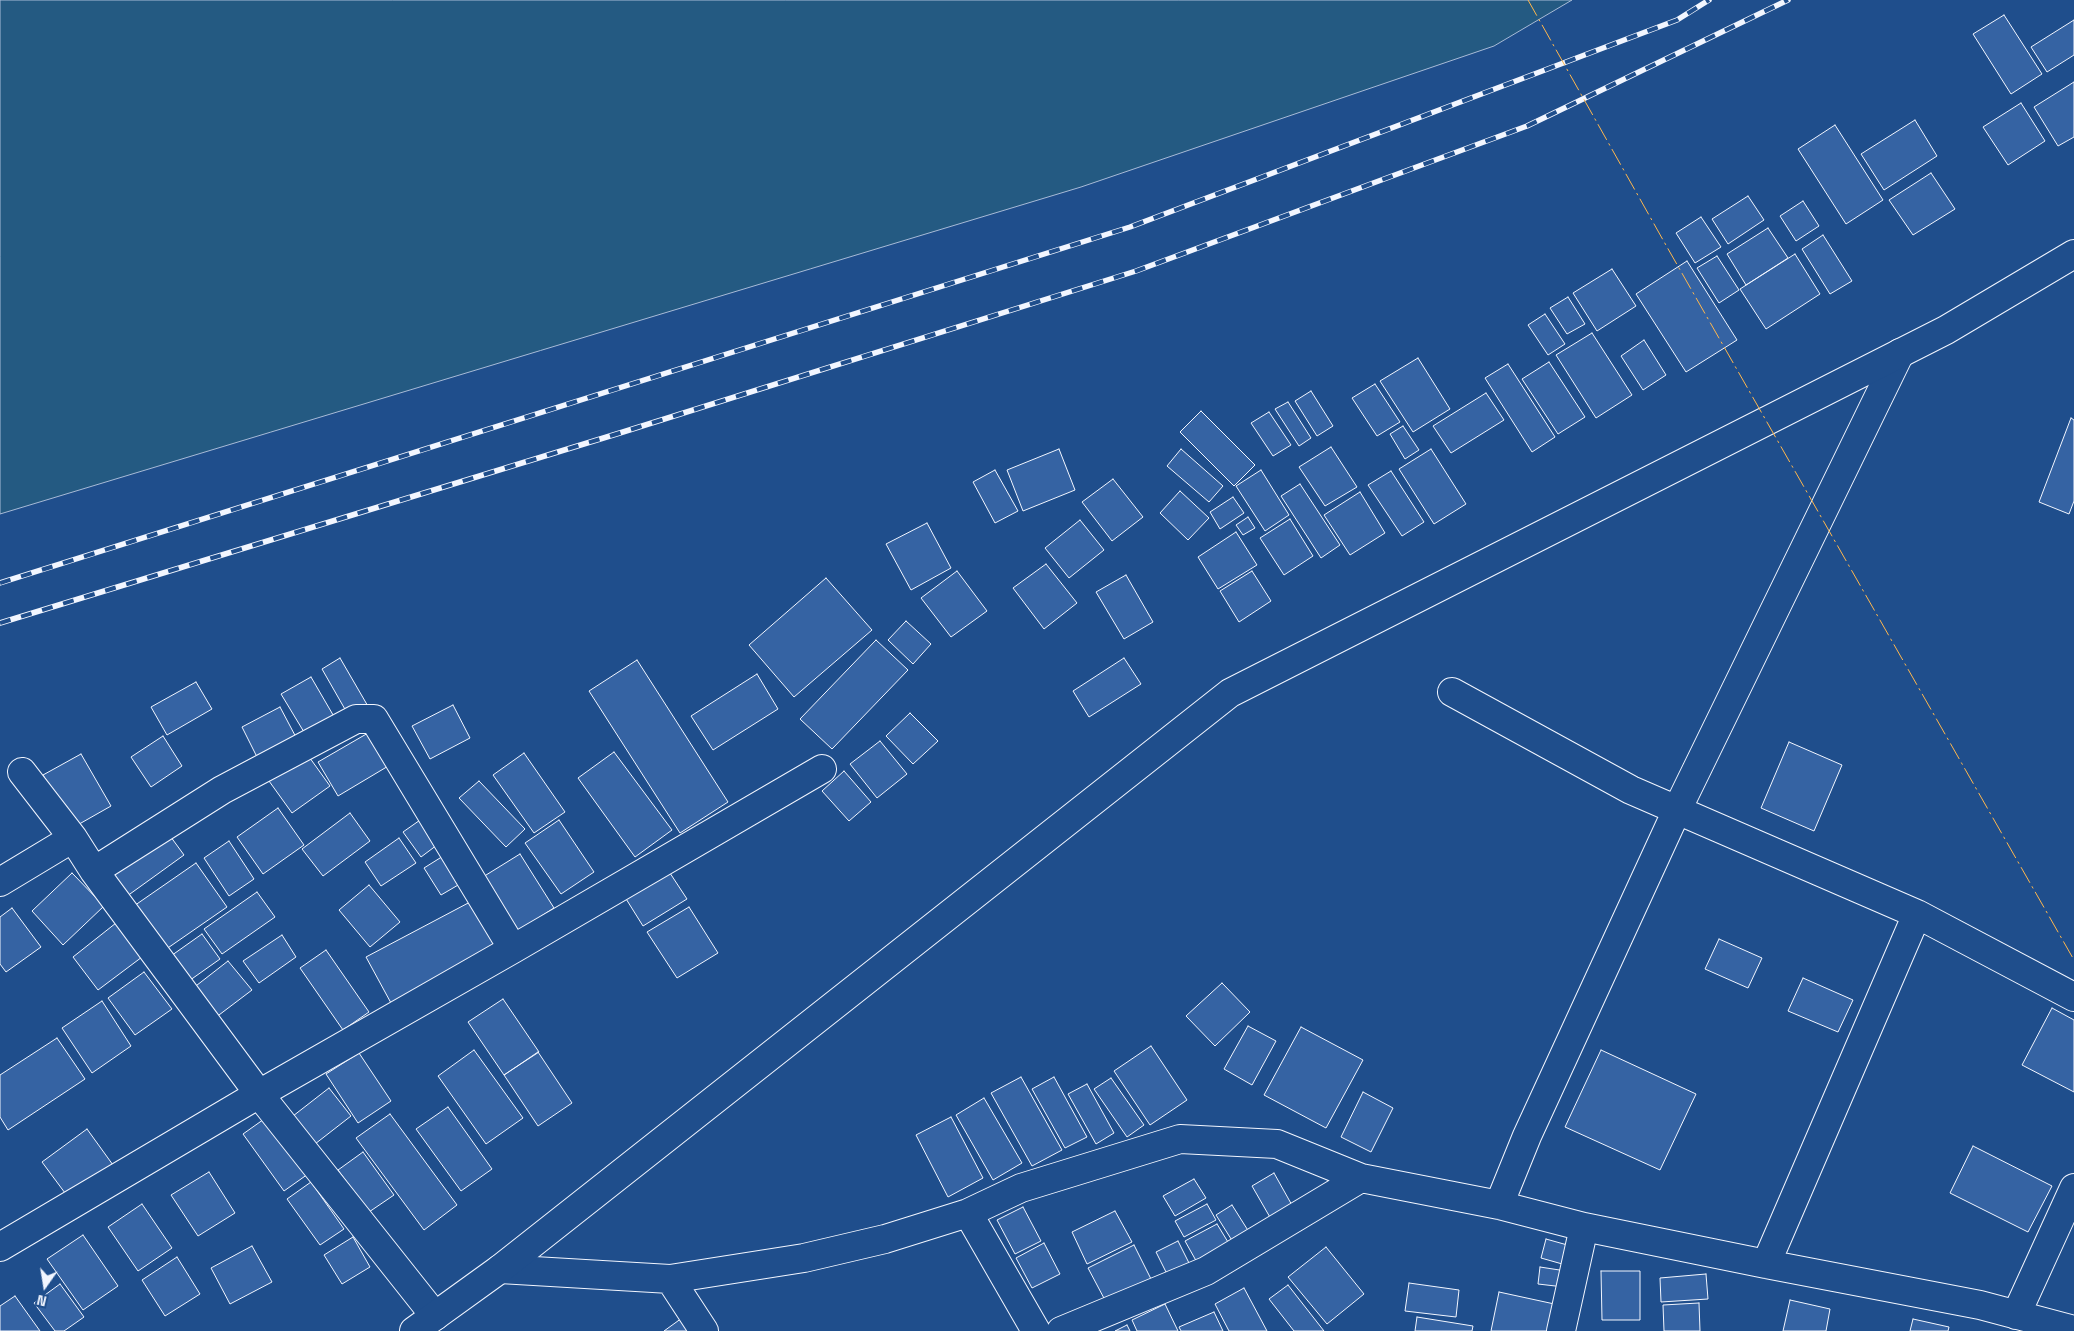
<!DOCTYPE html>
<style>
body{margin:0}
#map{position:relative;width:2074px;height:1331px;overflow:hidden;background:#1f4e8c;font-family:"Space Grotesk",sans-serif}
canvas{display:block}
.north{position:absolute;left:20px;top:1261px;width:50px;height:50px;-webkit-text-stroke:4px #1f4e8c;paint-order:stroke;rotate:193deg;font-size:14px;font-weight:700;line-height:20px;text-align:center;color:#f2f6ff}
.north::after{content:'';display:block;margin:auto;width:18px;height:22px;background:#f2f6ff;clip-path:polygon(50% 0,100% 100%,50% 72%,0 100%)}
</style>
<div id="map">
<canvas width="2074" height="1331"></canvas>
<div class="north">N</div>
</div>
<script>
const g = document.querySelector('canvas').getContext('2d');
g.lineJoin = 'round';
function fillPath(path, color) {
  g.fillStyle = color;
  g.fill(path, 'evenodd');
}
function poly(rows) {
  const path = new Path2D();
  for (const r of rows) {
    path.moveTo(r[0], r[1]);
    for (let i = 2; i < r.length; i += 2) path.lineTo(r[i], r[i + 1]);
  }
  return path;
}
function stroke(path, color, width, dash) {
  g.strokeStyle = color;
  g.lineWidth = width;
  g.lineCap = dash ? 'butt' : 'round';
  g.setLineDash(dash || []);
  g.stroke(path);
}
const green = poly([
 [0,0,1572,0,1494,46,1081,187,0,514,0,0]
]);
fillPath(green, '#245a82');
stroke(green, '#a8bbd7', 1);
const building = poly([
 [2004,15,2042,74,2011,94,1973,34,2004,15],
 [2074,20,2074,55,2047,72,2031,47,2074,20],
 [2074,82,2074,137,2058,146,2034,107,2074,82],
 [2021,103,2045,141,2008,165,1983,127,2021,103],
 [1915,120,1937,156,1884,190,1861,154,1915,120],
 [1835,125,1883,200,1846,224,1798,149,1835,125],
 [1931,173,1955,209,1913,235,1889,200,1931,173],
 [1748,196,1764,220,1728,244,1712,219,1748,196],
 [1803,201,1819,226,1796,241,1780,216,1803,201],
 [1701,217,1721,247,1695,263,1676,233,1701,217],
 [1768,228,1788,258,1746,285,1727,254,1768,228],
 [1823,235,1852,281,1830,294,1802,249,1823,235],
 [1795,254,1820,294,1766,329,1740,289,1795,254],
 [1717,256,1739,290,1719,303,1697,268,1717,256],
 [1687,261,1737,340,1686,372,1636,294,1687,261],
 [1612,269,1636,306,1597,331,1573,293,1612,269],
 [1568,297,1585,324,1567,334,1550,308,1568,297],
 [1545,314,1565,344,1548,355,1528,325,1545,314],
 [1592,333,1632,395,1596,418,1556,355,1592,333],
 [1644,340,1666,375,1643,390,1621,356,1644,340],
 [1418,358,1450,409,1413,432,1380,381,1418,358],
 [1549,362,1585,417,1558,434,1522,379,1549,362],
 [1508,364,1555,437,1532,452,1485,378,1508,364],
 [1375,384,1400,422,1377,436,1352,398,1375,384],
 [1311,391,1333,426,1317,436,1295,401,1311,391],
 [1486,393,1504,420,1451,453,1433,426,1486,393],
 [1288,402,1311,438,1299,446,1275,409,1288,402],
 [1201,411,1255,465,1234,486,1180,432,1201,411],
 [1269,412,1291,445,1273,456,1251,423,1269,412],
 [2071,418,2074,420,2074,501,2069,514,2039,502,2071,418],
 [1403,426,1419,450,1405,459,1390,434,1403,426],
 [1331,447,1357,487,1325,506,1299,467,1331,447],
 [1059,449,1075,490,1023,511,1007,470,1059,449],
 [1181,449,1223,486,1209,502,1167,466,1181,449],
 [1431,449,1466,504,1434,524,1399,469,1431,449],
 [995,470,1018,511,995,523,973,482,995,470],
 [1261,470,1289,515,1265,531,1236,486,1261,470],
 [1391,471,1424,522,1402,536,1368,485,1391,471],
 [1113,479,1143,517,1112,541,1082,502,1113,479],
 [1300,484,1340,545,1321,558,1281,496,1300,484],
 [1180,491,1209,518,1188,540,1160,513,1180,491],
 [1360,492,1385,533,1350,555,1324,515,1360,492],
 [1233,497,1244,513,1220,529,1210,512,1233,497],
 [1248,517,1255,528,1243,535,1236,525,1248,517],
 [1290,519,1313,556,1284,575,1260,538,1290,519],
 [1080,520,1104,550,1069,578,1045,548,1080,520],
 [927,523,951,568,911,590,886,544,927,523],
 [1236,532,1257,565,1218,589,1198,557,1236,532],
 [1046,564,1077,603,1044,629,1013,588,1046,564],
 [957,571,987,611,951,637,921,598,957,571],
 [1252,571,1271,601,1239,622,1220,591,1252,571],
 [1126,575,1153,622,1124,639,1096,592,1126,575],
 [826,578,872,630,794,697,749,645,826,578],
 [906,621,931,644,913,664,888,640,906,621],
 [876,640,908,670,832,749,800,719,876,640],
 [340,658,369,708,350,718,322,669,340,658],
 [1124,658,1141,684,1089,717,1073,691,1124,658],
 [637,660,728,802,680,833,589,691,637,660],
 [757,674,778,709,713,750,691,716,757,674],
 [311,677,336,720,307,737,281,694,311,677],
 [196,682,212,709,167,735,151,707,196,682],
 [453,705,470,738,430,759,412,726,453,705],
 [280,707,298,741,259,761,242,727,280,707],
 [910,713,938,741,913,764,886,736,910,713],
 [375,729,395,762,338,796,318,762,375,729],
 [163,736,182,766,151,787,131,757,163,736],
 [880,741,907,774,877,798,850,764,880,741],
 [1789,742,1842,765,1814,831,1761,808,1789,742],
 [614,752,672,830,635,857,578,778,614,752],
 [524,753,565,812,534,833,493,775,524,753],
 [81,754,111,806,74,827,43,775,81,754],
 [307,754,330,786,292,813,269,781,307,754],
 [844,771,871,802,849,821,822,791,844,771],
 [479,781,525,829,506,847,459,798,479,781],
 [278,808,304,845,263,874,237,837,278,808],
 [350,813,370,841,323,876,302,849,350,813],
 [423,818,441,842,421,857,403,832,423,818],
 [559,820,594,872,561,894,525,843,559,820],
 [165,829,184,855,123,899,104,873,165,829],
 [399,838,416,863,381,886,365,862,399,838],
 [229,841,254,879,229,896,204,858,229,841],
 [448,853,465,881,441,895,424,868,448,853],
 [520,854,554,908,513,934,478,880,520,854],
 [196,863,227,907,162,952,131,908,196,863],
 [666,867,687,899,643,926,623,894,666,867],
 [72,873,104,906,63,945,32,911,72,873],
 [369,885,400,922,370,947,339,910,369,885],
 [257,892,275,917,222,954,204,929,257,892],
 [472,901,497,946,391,1003,366,957,472,901],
 [689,907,718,953,677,978,647,932,689,907],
 [12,908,41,947,6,972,0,964,0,917,12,908],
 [116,923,142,957,98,990,73,957,116,923],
 [202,934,220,959,186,983,168,958,202,934],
 [282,935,296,957,259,983,243,961,282,935],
 [1719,939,1762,958,1748,988,1705,969,1719,939],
 [326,950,369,1012,343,1030,300,968,326,950],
 [228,961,252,990,215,1018,192,989,228,961],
 [144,972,172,1009,135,1035,108,998,144,972],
 [1803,978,1853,1000,1838,1032,1788,1011,1803,978],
 [1222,983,1250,1012,1215,1046,1186,1016,1222,983],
 [503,999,539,1052,504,1075,468,1022,503,999],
 [102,1001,131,1046,92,1073,62,1028,102,1001],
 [2052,1008,2074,1020,2074,1092,2022,1065,2052,1008],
 [1248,1026,1276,1041,1252,1085,1224,1069,1248,1026],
 [1301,1027,1363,1060,1326,1128,1264,1095,1301,1027],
 [57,1038,85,1079,8,1130,0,1117,0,1075,57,1038],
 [1151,1046,1187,1100,1150,1125,1114,1071,1151,1046],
 [474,1050,523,1118,486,1144,438,1076,474,1050],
 [1601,1050,1696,1094,1660,1170,1565,1127,1601,1050],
 [538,1052,572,1103,538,1126,504,1075,538,1052],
 [359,1053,391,1101,358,1123,326,1074,359,1053],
 [1021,1077,1062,1150,1032,1166,991,1093,1021,1077],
 [1054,1077,1087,1137,1065,1148,1032,1089,1054,1077],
 [1111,1078,1144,1125,1127,1137,1094,1089,1111,1078],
 [1087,1084,1114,1133,1096,1144,1068,1094,1087,1084],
 [329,1088,351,1116,315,1144,293,1116,329,1088],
 [1363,1092,1393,1108,1371,1152,1341,1137,1363,1092],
 [984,1098,1022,1163,993,1180,956,1115,984,1098],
 [448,1107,492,1169,461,1191,416,1129,448,1107],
 [390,1114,457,1205,424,1230,356,1138,390,1114],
 [267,1117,308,1174,284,1191,243,1134,267,1117],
 [951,1117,983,1178,948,1197,916,1135,951,1117],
 [87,1129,113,1165,68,1197,42,1162,87,1129],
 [1973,1146,2052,1186,2028,1232,1950,1193,1973,1146],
 [363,1152,394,1195,369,1212,338,1170,363,1152],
 [209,1172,235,1213,198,1236,171,1195,209,1172],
 [1274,1173,1293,1207,1271,1219,1252,1186,1274,1173],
 [1194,1179,1206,1198,1175,1216,1163,1196,1194,1179],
 [311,1182,344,1229,320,1245,287,1199,311,1182],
 [142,1204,172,1248,138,1271,108,1227,142,1204],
 [1207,1204,1216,1220,1184,1237,1175,1221,1207,1204],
 [1232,1205,1249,1232,1233,1242,1216,1215,1232,1205],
 [1023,1207,1041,1241,1015,1254,997,1220,1023,1207],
 [1115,1211,1132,1242,1087,1264,1072,1232,1115,1211],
 [1217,1224,1231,1247,1199,1266,1185,1241,1217,1224],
 [83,1235,118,1286,83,1310,47,1259,83,1235],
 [353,1237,370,1267,342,1284,324,1255,353,1237],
 [1546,1239,1578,1248,1573,1267,1541,1258,1546,1239],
 [1178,1241,1190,1265,1168,1276,1156,1252,1178,1241],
 [1044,1243,1060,1274,1032,1288,1016,1258,1044,1243],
 [1134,1245,1151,1279,1106,1302,1088,1268,1134,1245],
 [252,1246,272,1282,230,1304,211,1268,252,1246],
 [1326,1247,1364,1294,1327,1324,1288,1277,1326,1247],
 [177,1257,200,1294,165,1316,142,1280,177,1257],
 [1540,1267,1566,1271,1564,1287,1538,1284,1540,1267],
 [1601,1271,1640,1271,1640,1320,1602,1320,1601,1271],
 [1706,1274,1708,1299,1661,1302,1660,1278,1706,1274],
 [1409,1283,1459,1290,1456,1317,1405,1311,1409,1283],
 [60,1284,84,1317,64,1331,55,1331,34,1303,60,1284],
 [1288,1285,1324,1331,1294,1331,1269,1299,1288,1285],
 [1244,1288,1267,1331,1229,1331,1215,1304,1244,1288],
 [1499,1292,1559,1305,1553,1331,1491,1331,1499,1292],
 [15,1296,40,1331,0,1331,0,1306,15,1296],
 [1790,1300,1830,1309,1826,1331,1783,1331,1790,1300],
 [1699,1303,1700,1331,1664,1331,1663,1305,1699,1303],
 [1165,1304,1178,1331,1137,1331,1132,1320,1165,1304],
 [1214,1312,1223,1331,1181,1331,1179,1327,1214,1312],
 [1417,1317,1473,1326,1472,1331,1415,1331,1417,1317],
 [682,1318,692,1331,664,1331,682,1318],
 [1913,1319,1949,1327,1948,1331,1910,1331,1913,1319],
 [1127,1325,1130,1331,1115,1331,1127,1325]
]);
fillPath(building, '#3563a3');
stroke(building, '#f2f6ff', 1);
const street = poly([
 [1452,692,1631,790,1917,914,2074,997],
 [22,772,73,838,94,871,259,1094,435,1316],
 [94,871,222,790,356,719,374,719,513,949],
 [0,882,73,838],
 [1499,1205,1527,1136,1677,810,1900,353],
 [968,1213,1036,1331],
 [0,1247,259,1094,513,949,822,769],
 [1766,1264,1917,914],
 [500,1269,670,1279,804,1258,885,1239,968,1213,1021,1188,1180,1139,1277,1144,1361,1178,1499,1205,1584,1227,1766,1264,1980,1305,2074,1330],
 [670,1279,704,1331],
 [2016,1315,2074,1188],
 [1061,1331,1206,1271,1361,1178],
 [1561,1331,1584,1227]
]);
const primary = poly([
 [414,1331,500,1269,1230,693,1946,330,2074,254]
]);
stroke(street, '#f2f6ff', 30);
stroke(primary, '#f2f6ff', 30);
stroke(street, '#1f4e8c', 28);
stroke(primary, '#1f4e8c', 28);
const rail = poly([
 [0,583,1130,227,1677,20,1709,0],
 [0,623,623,432,1136,271,1527,126,1788,0]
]);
stroke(rail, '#f2f6ff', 5.5);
stroke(rail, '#1f4e8c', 4, [11]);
stroke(poly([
 [1528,0,1667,247,2074,960]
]), '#ffb74d', 1, [18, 4, 2.5, 4]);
</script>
